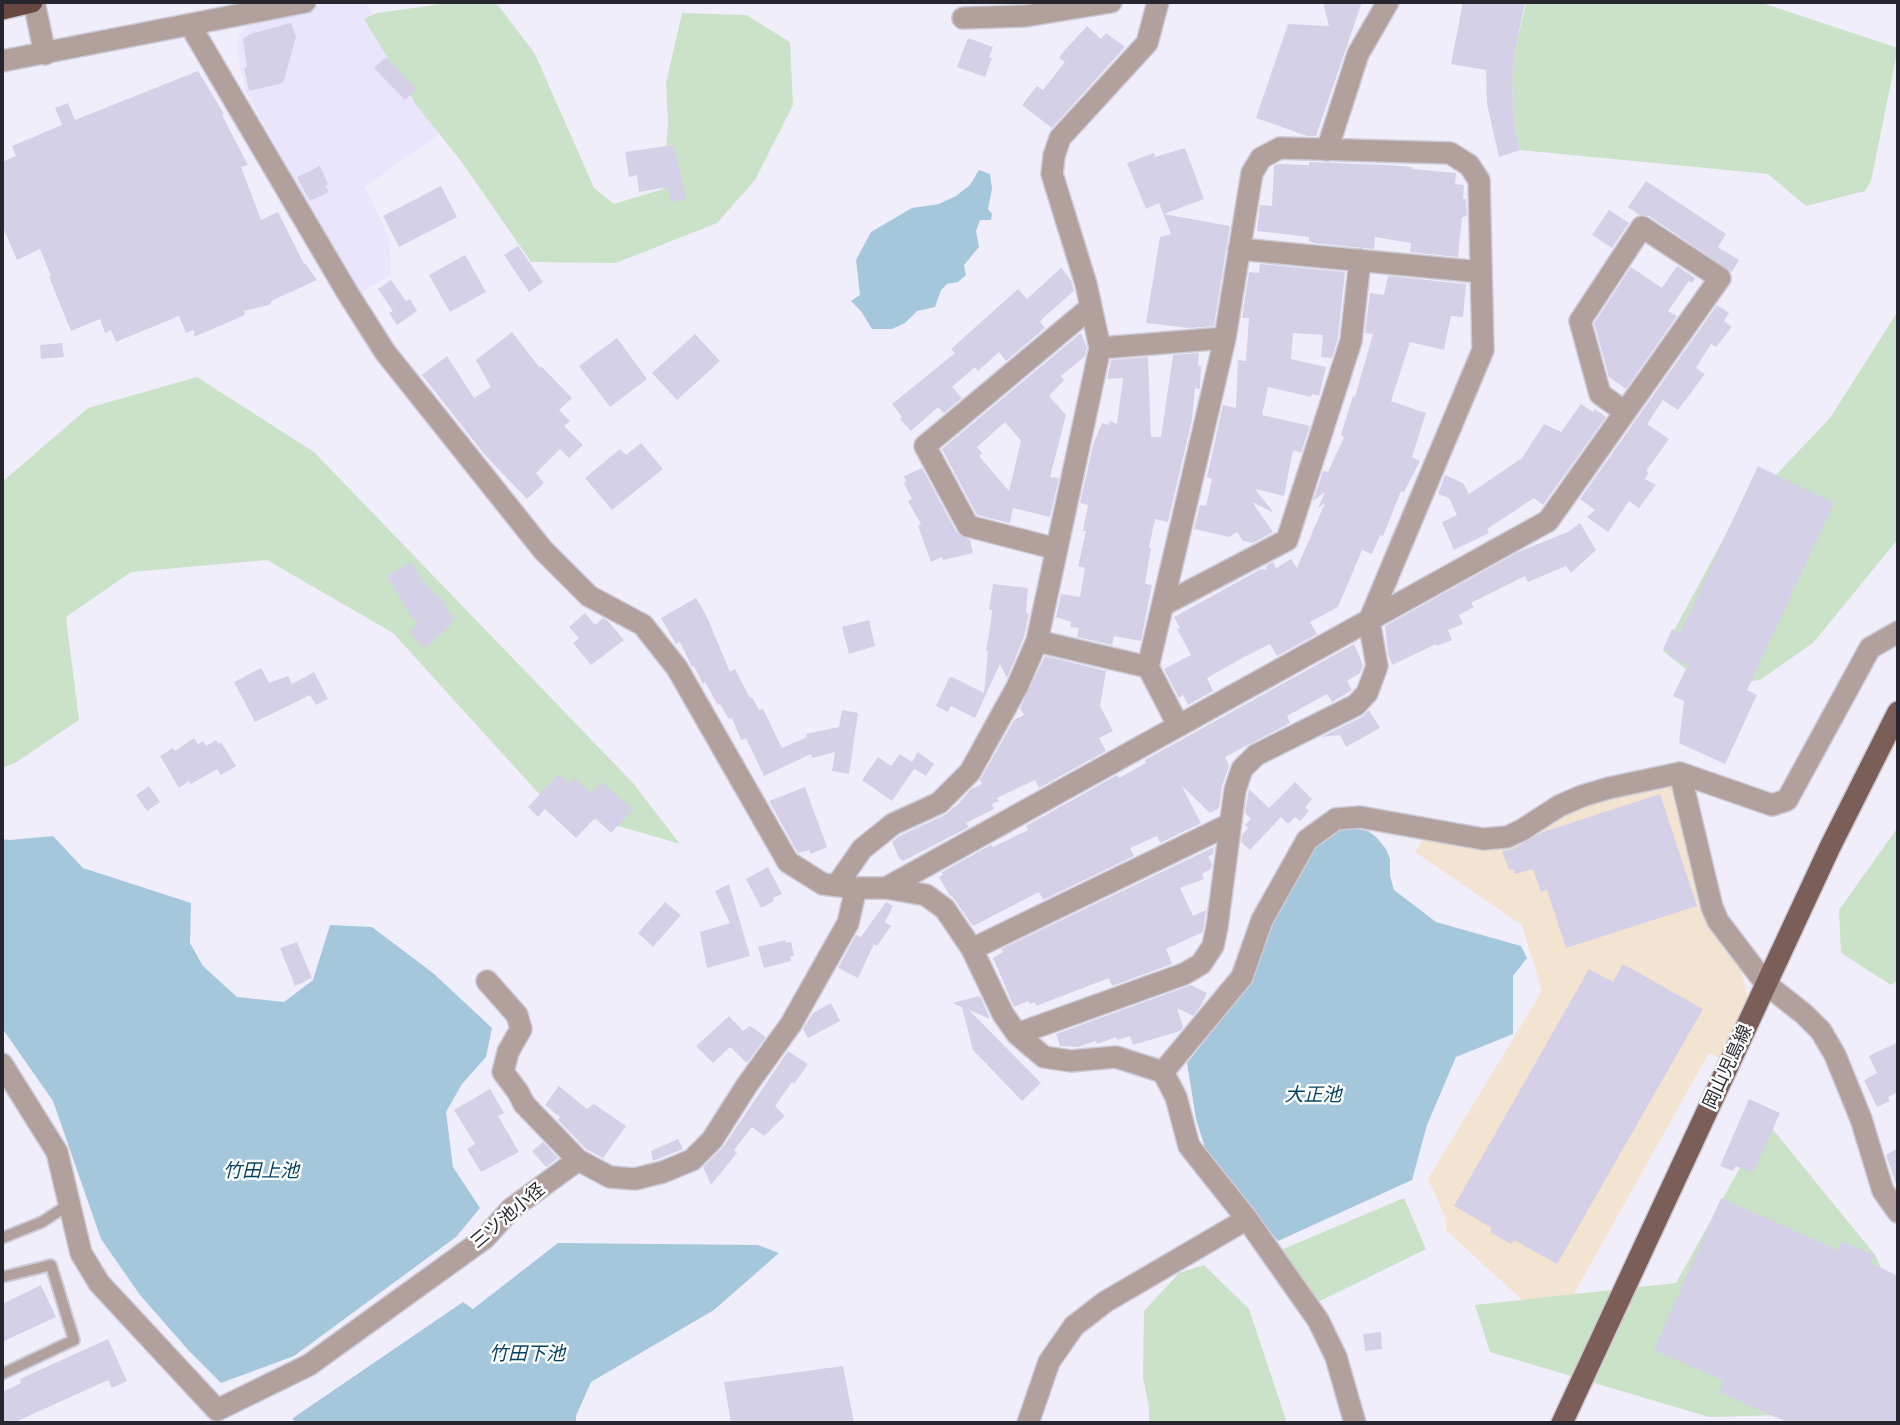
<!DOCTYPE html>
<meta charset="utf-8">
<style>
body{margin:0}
#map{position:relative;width:1900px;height:1425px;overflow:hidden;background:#f1eefc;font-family:"Work Sans",sans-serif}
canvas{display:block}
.frame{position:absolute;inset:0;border:4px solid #27262e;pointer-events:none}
</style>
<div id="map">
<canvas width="1900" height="1425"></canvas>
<div class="frame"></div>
</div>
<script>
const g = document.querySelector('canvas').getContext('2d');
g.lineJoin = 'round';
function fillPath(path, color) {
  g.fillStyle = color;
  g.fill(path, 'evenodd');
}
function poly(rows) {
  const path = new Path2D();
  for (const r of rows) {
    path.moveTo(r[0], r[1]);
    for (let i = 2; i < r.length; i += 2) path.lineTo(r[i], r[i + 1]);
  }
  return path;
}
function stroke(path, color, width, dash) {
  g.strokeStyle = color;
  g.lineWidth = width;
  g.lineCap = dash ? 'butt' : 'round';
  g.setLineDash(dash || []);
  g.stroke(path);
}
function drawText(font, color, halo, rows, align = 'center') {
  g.font = font + ' "Work Sans","Noto Sans JP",sans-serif';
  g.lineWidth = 5;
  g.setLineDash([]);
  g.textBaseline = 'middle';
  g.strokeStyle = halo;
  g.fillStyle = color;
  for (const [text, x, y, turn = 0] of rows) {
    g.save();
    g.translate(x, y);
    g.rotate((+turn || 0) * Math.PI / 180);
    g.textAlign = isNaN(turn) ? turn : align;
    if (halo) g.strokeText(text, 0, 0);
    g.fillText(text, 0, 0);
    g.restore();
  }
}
fillPath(poly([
 [332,2,366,2,390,51,452,125,365,187,390,240,391,275,358,294,246,92,237,50,239,35,252,20]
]), '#e9e5fd');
fillPath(poly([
 [1660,782,1677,786,1709,915,1717,937,1739,963,1748,998,1720,1058,1709,1053,1557,1324,1522,1300,1446,1230,1446,1219,1428,1179,1542,991,1522,925,1415,852,1426,834,1494,835]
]), '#f3e4d1');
fillPath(poly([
 [456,2,484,2,498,5,535,54,594,188,614,204,663,189,668,123,666,83,682,13,746,15,790,42,793,105,755,180,717,223,616,263,531,262,461,161,417,106,364,19,377,13],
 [1526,2,1759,2,1898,48,1871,181,1865,191,1806,206,1768,174,1520,150,1515,128,1512,86,1515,51],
 [1898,311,1898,539,1813,643,1760,680,1709,687,1663,651,1734,519,1830,418],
 [197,377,314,452,633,783,680,844,550,806,393,633,267,560,131,572,66,617,79,720,15,763,2,768,2,482,88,408],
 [1898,827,1898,980,1891,985,1841,953,1839,910],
 [1766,1121,1876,1256,1898,1310,1898,1365,1866,1413,1709,1417,1490,1352,1475,1305,1676,1283],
 [1404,1198,1426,1249,1316,1303,1283,1249],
 [1204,1265,1249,1309,1287,1423,1149,1423,1149,1407,1143,1377,1144,1311,1179,1273]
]), '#cae2c8');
fillPath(poly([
 [979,170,990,174,992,189,988,209,992,214,991,220,980,220,976,231,979,247,964,265,966,275,958,282,947,284,941,290,935,307,917,311,905,323,892,329,872,329,861,311,851,301,860,295,856,260,871,232,912,208,939,204,956,196,970,185],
 [1346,827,1368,831,1376,837,1386,849,1390,859,1390,876,1394,890,1436,922,1521,946,1527,958,1513,976,1513,1034,1456,1057,1427,1125,1412,1180,1278,1241,1207,1154,1196,1119,1187,1063,1249,985,1268,921,1315,841],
 [53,836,83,868,191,903,190,943,203,966,237,997,284,1002,313,980,330,925,372,927,433,973,492,1028,486,1057,462,1084,446,1112,453,1167,480,1208,456,1237,294,1356,221,1383,190,1352,140,1295,101,1239,53,1101,2,1028,2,839,10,840],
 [558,1243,758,1245,779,1253,714,1310,591,1382,576,1416,576,1423,294,1423,293,1418,463,1302,473,1309]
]), '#a5c7dc');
fillPath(poly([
 [1323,2,1362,2,1316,136,1307,136,1256,118,1288,24,1329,26],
 [1463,2,1525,2,1515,51,1512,86,1515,128,1520,150,1499,157,1487,104,1486,70,1451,64],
 [291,23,296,37,283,83,249,91,244,68,247,67,243,39,250,34],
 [1087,26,1101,39,1106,33,1125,47,1052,128,1022,105,1037,86,1043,90,1065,62,1059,58,1064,51],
 [968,38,993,47,989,57,992,58,985,77,957,67],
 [386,57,416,89,405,100,374,68],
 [198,71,224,114,222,115,248,165,241,167,261,220,278,212,304,264,305,263,317,280,273,300,269,305,244,311,245,315,194,337,194,330,186,333,179,316,116,342,111,330,105,333,100,319,71,331,49,277,51,276,40,249,17,260,2,225,2,162,16,156,12,146,62,125,55,108,68,103,75,120],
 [674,145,686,200,670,202,668,187,639,192,637,175,629,177,625,152],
 [1185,148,1204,199,1164,214,1230,226,1214,326,1189,328,1146,323,1160,237,1171,234,1159,203,1146,209,1127,163,1154,153,1155,157],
 [1309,162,1388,165,1412,167,1412,169,1456,173,1455,184,1464,185,1463,199,1466,199,1467,216,1462,217,1458,257,1410,252,1411,243,1375,237,1374,249,1313,243,1309,241,1309,237,1257,231,1260,205,1272,206,1274,166,1278,164,1309,165],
 [320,166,328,184,325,186,329,192,310,201,297,177],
 [1646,181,1726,234,1718,247,1739,260,1732,272,1649,216,1639,215,1628,207],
 [441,186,457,217,399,247,383,216],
 [1609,210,1629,223,1612,248,1592,235],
 [518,246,543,282,529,292,504,255],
 [465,255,486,292,450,312,429,275],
 [1260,264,1345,272,1338,338,1332,358,1321,357,1323,335,1293,333,1291,359,1326,367,1319,396,1312,394,1311,397,1268,387,1262,415,1310,426,1301,453,1293,450,1284,496,1255,489,1274,513,1252,502,1273,532,1253,543,1243,541,1237,532,1229,537,1194,529,1200,505,1206,506,1212,479,1207,477,1223,405,1236,408,1238,360,1246,361,1249,318,1242,318,1249,272,1259,273],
 [1677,266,1695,278,1692,283,1689,281,1668,311,1677,316,1626,389,1609,377,1594,323,1631,267,1662,288],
 [1061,268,1071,280,1074,291,1043,318,1040,322,1045,328,1006,361,999,352,978,371,975,367,952,387,962,398,944,413,938,407,911,431,900,419,902,417,892,404,955,353,951,349,1018,289,1027,299],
 [1388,276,1466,284,1463,317,1451,316,1444,350,1410,342,1391,401,1426,413,1412,457,1420,461,1404,492,1401,491,1383,536,1380,535,1372,554,1362,550,1338,607,1310,622,1317,634,1277,656,1270,644,1244,657,1207,678,1213,691,1188,705,1183,695,1179,698,1164,669,1191,655,1177,629,1180,628,1174,617,1261,569,1266,570,1267,565,1273,562,1276,568,1291,559,1297,568,1325,503,1318,508,1325,492,1313,501,1323,471,1328,472,1344,437,1341,435,1353,396,1355,397,1373,334,1365,333,1370,293,1384,295],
 [391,280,406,301,410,299,417,311,397,325,389,313,393,311,378,289],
 [1717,305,1729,313,1724,321,1732,327,1716,347,1711,344,1696,368,1705,374,1678,410,1663,400,1647,424,1669,439,1646,471,1649,472,1645,479,1656,485,1639,508,1629,501,1608,532,1587,517,1595,510,1580,499],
 [512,332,540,368,541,366,572,398,559,410,570,421,564,426,583,445,569,458,560,449,536,473,544,483,527,499,485,455,422,375,447,356,474,398,491,387,476,360],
 [1081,333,1087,348,1085,356,1061,376,1064,380,1049,396,1066,415,1050,477,1059,478,1050,517,1013,508,1010,523,977,515,942,449],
 [1005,422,1021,441,1009,491,979,456,982,453,977,447],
 [695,334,720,361,677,400,652,373],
 [617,338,647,379,610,407,579,366],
 [62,343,64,357,41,359,40,345],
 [1199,353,1198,365,1201,366,1200,386,1200,389,1195,388,1192,420,1168,522,1155,519,1149,547,1151,548,1145,584,1152,585,1141,641,1114,636,1112,645,1077,637,1079,628,1070,627,1071,622,1056,617,1061,594,1080,597,1085,568,1078,566,1086,531,1083,531,1088,505,1080,503,1093,445,1102,423,1108,425,1110,421,1117,424,1123,378,1107,379,1111,360,1148,357,1151,437,1161,437,1173,355],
 [1581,404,1593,412,1595,409,1606,417,1543,505,1534,498,1487,529,1489,533,1454,550,1442,522,1457,515,1449,498,1438,494,1445,475,1463,483,1469,494,1522,458,1544,424,1561,432],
 [641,443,663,469,612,510,585,478,620,449,626,455],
 [1758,466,1834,503,1747,690,1757,695,1725,764,1679,743,1684,701,1673,696,1688,665,1669,656,1671,653,1663,649,1672,629,1680,633],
 [922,468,957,533,970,540,973,553,943,560,942,557,931,562,918,526,921,524,908,501,912,499,904,483,906,481,904,476],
 [1580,523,1596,550,1571,573,1566,566,1528,582,1525,576,1471,603,1474,607,1459,615,1463,624,1448,630,1452,640,1437,646,1436,644,1392,665,1388,654,1385,626,1518,552,1568,532],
 [411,562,425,584,446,604,444,606,455,617,451,621,453,623,425,648,409,633,418,623,412,618,387,576],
 [993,584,1028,588,1026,613,1029,614,1024,637,1007,678,1000,664,975,718,951,706,948,712,936,706,949,678,952,677,984,693,988,651,986,651,991,622,992,610,989,610],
 [696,598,707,617,730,672,735,669,750,698,752,697,759,710,763,709,782,748,807,737,806,734,839,727,842,710,858,713,849,774,832,771,835,752,812,758,811,754,764,776,746,738,741,740,732,718,729,719,720,704,718,705,705,682,703,684,694,666,692,667,680,642,676,644,661,618],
 [585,613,595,625,603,618,608,621,624,640,591,665,573,643,579,638,569,627],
 [869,620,875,646,849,654,842,627],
 [1354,644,1363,665,1360,673,1347,681,1352,690,1332,702,1327,694,1287,716,1290,723,1225,757,1229,766,1222,786,1219,808,1210,813,1181,785,1201,823,1160,843,1157,836,1130,848,1134,856,1043,900,1039,892,973,926,952,896,950,896,939,877,943,875,942,872,991,845,993,847,1028,830,1026,826,1117,775,1119,778,1146,763,1145,760],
 [1045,656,1106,671,1100,706,1113,731,1099,738,1106,751,1039,788,1035,780,997,798,999,801,992,804,994,809,966,823,969,827,903,861,899,858,892,842,899,836,945,815,959,803,971,789,982,784,980,780,1014,720,1024,715,1020,708],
 [261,668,269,683,288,676,292,684,314,672,328,699,316,705,310,695,255,722,234,682],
 [1369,710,1380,728,1346,747,1340,735,1321,737,1362,717],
 [194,738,198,744,203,741,206,746,216,740,219,744,221,742,236,766,221,775,217,769,191,784,189,781,179,788,160,756,173,748,175,751],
 [918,752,934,764,926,776,914,769,892,801,862,780,878,757,891,766,900,754,912,762],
 [559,774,569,783,575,778,591,793,602,782,633,810,611,833,595,818,576,838,545,809,538,817,528,807],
 [1295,782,1312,799,1305,807,1309,811,1300,821,1295,817,1288,824,1281,817,1250,850,1241,842,1242,835,1248,828,1245,825,1251,819,1245,813,1249,789,1269,808],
 [149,786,160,802,147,811,136,795],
 [805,787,827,847,811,854,809,850,798,853,769,801],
 [1660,794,1697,906,1566,948,1547,890,1541,892,1533,869,1515,874,1513,869,1509,870,1502,851,1513,849,1543,832],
 [1214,847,1213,854,1208,857,1212,864,1211,869,1202,874,1204,879,1180,888,1193,916,1206,910,1203,932,1166,949,1172,964,1112,986,1109,978,1036,1006,1035,1002,1030,1004,1028,1001,1014,1007,993,958,1003,952,1001,949],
 [768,867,782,894,773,898,774,901,761,908,746,879],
 [729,884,750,956,707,968,700,932,730,923,715,891],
 [665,902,681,915,653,947,638,933],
 [886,902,893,906,885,922,891,926,877,946,874,944,858,978,838,968,856,935,861,937],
 [785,940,786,943,791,942,794,956,790,957,791,961,764,968,758,947],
 [297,942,312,978,295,986,280,948],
 [1623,964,1703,1009,1557,1264,1514,1240,1511,1244,1490,1232,1492,1228,1454,1206,1589,969,1613,982],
 [1191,985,1207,993,1202,1004,1193,1016,1177,1008,1183,1027,1180,1031,1133,1045,1130,1036,1117,1040,1116,1037,1097,1044,1096,1041,1078,1047,1060,1046,1056,1034],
 [980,996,990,1019,969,1010,1041,1083,1022,1101,973,1050,962,1007,952,1003],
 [831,1003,840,1021,808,1038,803,1029,813,1013],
 [729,1016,743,1031,750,1026,766,1037,747,1063,730,1047,713,1063,696,1046],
 [1898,1042,1898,1092,1888,1097,1890,1101,1877,1107,1864,1080,1877,1073,1869,1056],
 [788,1051,808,1064,794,1084,792,1082,775,1106,785,1116,764,1136,752,1127,734,1150,737,1153,711,1185,703,1167,723,1147],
 [559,1086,587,1109,594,1104,626,1126,603,1158,586,1149,558,1120,560,1117,545,1105],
 [490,1089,504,1113,498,1116,519,1152,481,1172,467,1149,475,1144,454,1110],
 [1749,1099,1780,1113,1753,1173,1736,1166,1733,1171,1720,1166],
 [678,1139,683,1149,653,1161,651,1151],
 [543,1142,558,1158,546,1167,532,1151],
 [1898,1148,1898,1190,1886,1155],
 [1721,1198,1838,1250,1842,1241,1875,1256,1871,1263,1898,1276,1898,1423,1789,1423,1719,1392,1724,1381,1654,1350],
 [41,1285,56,1317,2,1342,2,1304],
 [1381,1332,1382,1349,1365,1351,1363,1334],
 [108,1339,127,1381,112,1388,108,1380,13,1423,2,1423,2,1392,21,1383,20,1379],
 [843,1366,854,1423,731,1423,724,1382]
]), '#d4d0e7');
const lane = poly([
 [2,1238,42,1222,68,1205],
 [2,1277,51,1265,74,1340,2,1374]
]);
const street = poly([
 [34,2,45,54],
 [963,18,1025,16,1111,2],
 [190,25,347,292,385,352,543,550,589,596,643,625,677,668,788,862,823,884,856,888,886,888,926,895,945,909,972,949,1003,1014,1017,1034,1044,1057,1071,1061,1116,1057,1163,1072,1176,1097,1189,1146,1247,1219,1318,1320,1336,1357,1355,1423],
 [2,61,305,2],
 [1327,150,1358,54,1388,2],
 [1239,249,1481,272],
 [1100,348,1225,338],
 [1057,549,968,526,925,446,1091,307],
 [1163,605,1287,540,1351,341,1360,260],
 [1037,641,1148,667],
 [1680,773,1712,907,1718,921,1766,984,1804,1014,1821,1031,1835,1055,1861,1119,1883,1191,1898,1212],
 [837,885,862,849,893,824,939,803,970,772,1017,687,1037,641,1100,348,1086,284,1052,174,1054,156,1060,138,1147,43,1158,2],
 [886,888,1548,521,1720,278,1642,227,1580,321,1600,394,1625,412],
 [972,949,1230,824],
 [487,981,517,1015,521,1029,508,1052,503,1072,518,1092,524,1104,578,1160],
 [1017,1034,1184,974,1201,964,1213,946,1217,927,1235,790,1242,769,1256,755,1356,705,1367,693,1377,666,1369,621,1483,350,1479,180,1469,165,1450,153,1280,148,1261,158,1252,173,1225,338,1148,667,1178,725],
 [2,1064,57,1152,81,1253,99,1283,217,1410],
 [1163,1072,1242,977,1262,920,1307,840,1336,819,1360,817,1483,839,1507,837,1522,830,1559,806,1582,796,1609,788,1680,773,1772,805,1787,800,1870,648,1898,632],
 [217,1410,309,1365,485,1238,511,1209,578,1160,610,1177,635,1179,663,1172,692,1160,712,1140,747,1085,791,1024,848,923,856,888],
 [1028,1423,1049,1362,1074,1326,1105,1302,1247,1219]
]);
const primary = poly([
 [1562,1423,1830,847,1898,712]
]);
const highway = poly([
 [2,9,32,2]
]);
stroke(lane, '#cdcad7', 14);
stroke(street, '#cdcad7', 24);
stroke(primary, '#cdcad7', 24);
stroke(highway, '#cdcad7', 24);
stroke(lane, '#b1a09c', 10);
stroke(street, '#b1a09c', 21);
stroke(primary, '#7b5e57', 21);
stroke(highway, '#67473f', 21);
drawText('18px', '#27262e', '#fefefe', [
 ["岡山児島線",1728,1067,-65],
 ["三ツ池小径",508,1216,-40]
]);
drawText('italic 19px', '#003f5d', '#fefefe', [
 ["大正池",1313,1095],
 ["竹田上池",261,1171],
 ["竹田下池",527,1354]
]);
</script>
